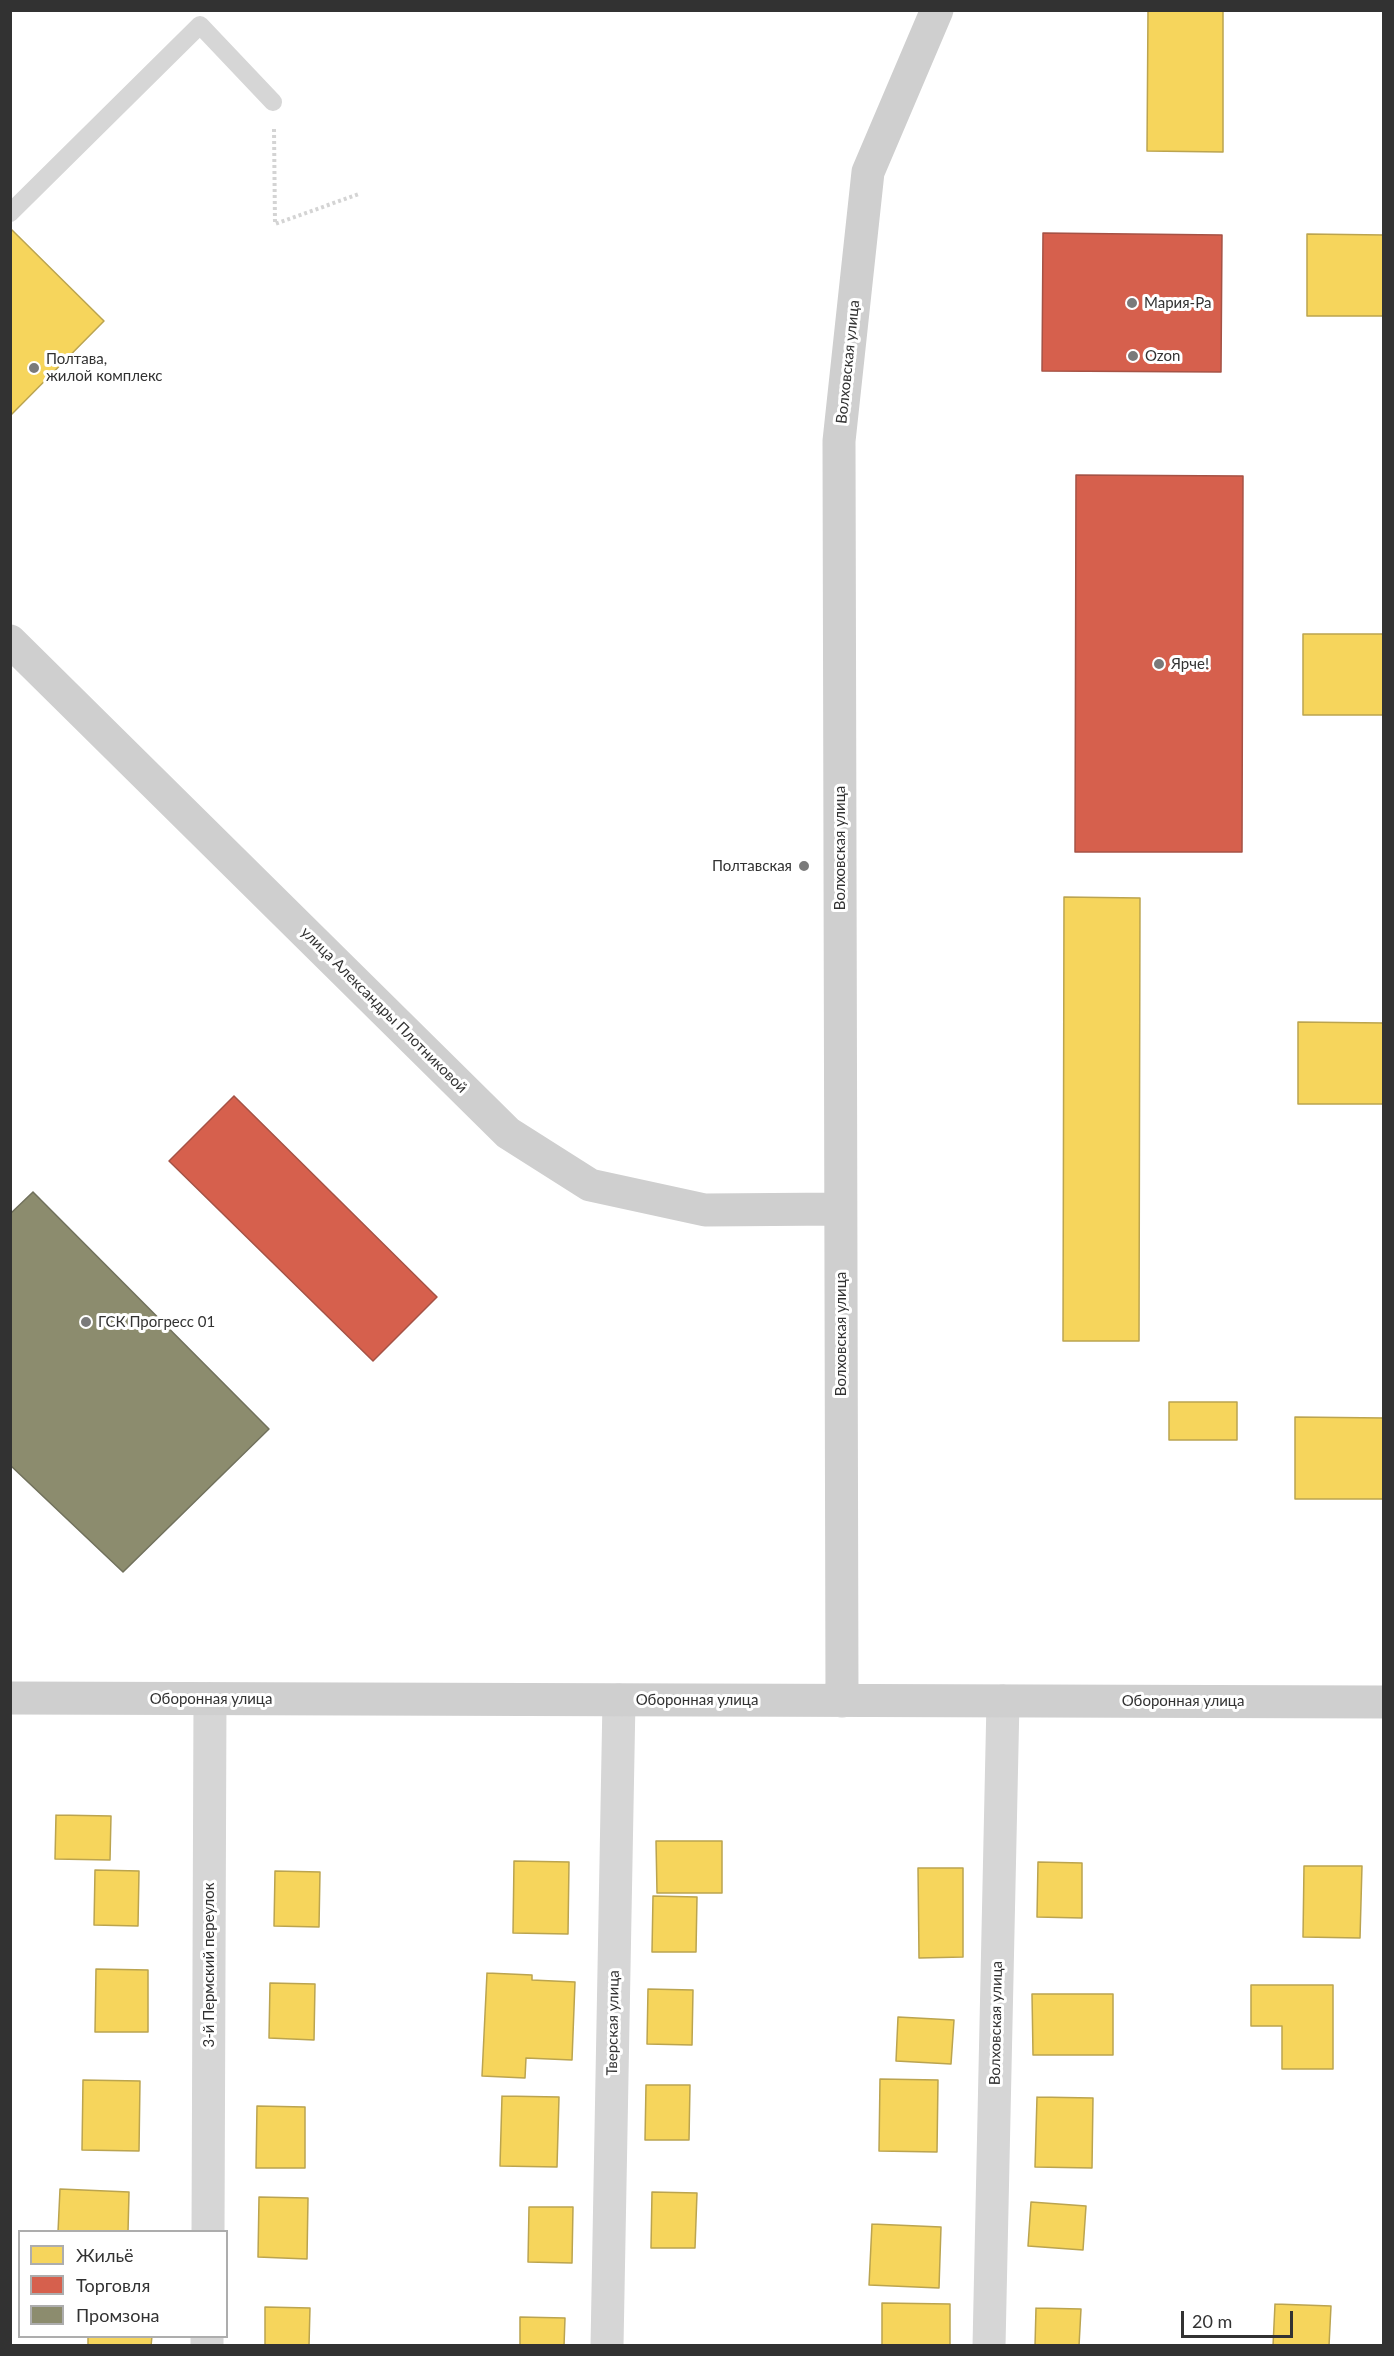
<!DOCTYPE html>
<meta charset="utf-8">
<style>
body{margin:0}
#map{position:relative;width:1394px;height:2356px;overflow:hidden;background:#fff;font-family:Lato,sans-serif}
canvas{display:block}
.frame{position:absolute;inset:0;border:12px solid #323232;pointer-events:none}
.legend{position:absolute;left:18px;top:2230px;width:210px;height:108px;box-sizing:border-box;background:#fff;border:2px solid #adadad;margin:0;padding:8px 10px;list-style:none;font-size:18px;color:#323232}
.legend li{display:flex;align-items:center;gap:12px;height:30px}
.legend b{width:30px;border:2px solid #adadad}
.scale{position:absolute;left:1181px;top:2311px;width:112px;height:27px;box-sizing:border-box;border:3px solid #323232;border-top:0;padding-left:8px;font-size:18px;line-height:21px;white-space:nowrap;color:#323232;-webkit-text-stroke:4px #fff;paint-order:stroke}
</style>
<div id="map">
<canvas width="1394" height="2356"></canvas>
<div class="frame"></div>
<ul class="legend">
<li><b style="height:16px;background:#f6d55c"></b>Жильё</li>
<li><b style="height:16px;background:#d6604d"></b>Торговля</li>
<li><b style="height:16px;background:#8c8c6e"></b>Промзона</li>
</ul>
<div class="scale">20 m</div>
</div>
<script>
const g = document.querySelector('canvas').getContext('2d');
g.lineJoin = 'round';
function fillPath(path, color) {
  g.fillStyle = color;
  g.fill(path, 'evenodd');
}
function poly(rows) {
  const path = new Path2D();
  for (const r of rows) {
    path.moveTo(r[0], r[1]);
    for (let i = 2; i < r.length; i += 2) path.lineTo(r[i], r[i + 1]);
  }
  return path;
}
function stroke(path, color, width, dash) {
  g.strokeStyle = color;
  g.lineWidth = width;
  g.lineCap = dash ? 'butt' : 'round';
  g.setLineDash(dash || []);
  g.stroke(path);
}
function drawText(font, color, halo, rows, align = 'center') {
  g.font = font + ' Lato,sans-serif';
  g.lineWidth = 6;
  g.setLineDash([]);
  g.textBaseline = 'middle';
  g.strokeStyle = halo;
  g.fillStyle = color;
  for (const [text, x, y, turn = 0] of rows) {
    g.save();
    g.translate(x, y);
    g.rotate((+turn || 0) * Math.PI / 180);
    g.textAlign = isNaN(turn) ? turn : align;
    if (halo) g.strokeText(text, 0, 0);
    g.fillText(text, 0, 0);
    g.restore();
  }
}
const homes = poly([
 [1148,10,1223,10,1223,152,1147,151,1148,10],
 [12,230,104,321,10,416,10,232,12,230],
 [1307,234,1384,235,1384,316,1307,316,1307,234],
 [1303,634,1384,634,1384,715,1303,715,1303,634],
 [1064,897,1140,898,1139,1341,1063,1341,1064,897],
 [1298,1022,1384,1023,1384,1104,1298,1104,1298,1022],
 [1169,1402,1237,1402,1237,1440,1169,1440,1169,1402],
 [1295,1417,1384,1418,1384,1499,1295,1499,1295,1417],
 [56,1815,111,1816,110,1860,55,1859,56,1815],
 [656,1841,722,1841,722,1893,657,1893,656,1841],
 [514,1861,569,1862,568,1934,513,1933,514,1861],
 [1038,1862,1082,1863,1082,1918,1037,1917,1038,1862],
 [1304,1866,1362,1866,1360,1938,1303,1937,1304,1866],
 [918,1868,963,1868,963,1957,919,1958,918,1868],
 [95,1870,139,1871,138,1926,94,1925,95,1870],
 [275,1871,320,1872,319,1927,274,1926,275,1871],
 [653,1896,697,1897,696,1952,652,1952,653,1896],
 [96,1969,148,1970,148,2032,95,2032,96,1969],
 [487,1973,532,1975,532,1980,575,1982,572,2060,526,2058,525,2078,482,2076,487,1973],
 [270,1983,315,1984,314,2040,269,2038,270,1983],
 [1251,1985,1333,1985,1333,2069,1282,2069,1282,2026,1251,2026,1251,1985],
 [648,1989,693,1990,692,2045,647,2044,648,1989],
 [1032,1994,1113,1994,1113,2055,1033,2055,1032,1994],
 [898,2017,954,2020,951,2064,896,2061,898,2017],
 [880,2079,938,2080,937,2152,879,2151,880,2079],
 [83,2080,140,2081,139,2151,82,2150,83,2080],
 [646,2085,690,2085,689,2140,645,2140,646,2085],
 [502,2096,559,2097,557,2167,500,2166,502,2096],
 [1037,2097,1093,2098,1092,2168,1035,2167,1037,2097],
 [257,2106,305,2107,305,2168,256,2168,257,2106],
 [60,2189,129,2192,128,2232,58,2232,60,2189],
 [652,2192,697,2193,695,2248,651,2248,652,2192],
 [259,2197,308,2198,307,2259,258,2257,259,2197],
 [1031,2202,1086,2206,1083,2250,1028,2246,1031,2202],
 [529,2207,573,2207,572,2263,528,2262,529,2207],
 [872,2224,941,2227,939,2288,869,2285,872,2224],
 [882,2303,950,2304,950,2346,882,2346,882,2303],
 [1275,2304,1331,2306,1329,2346,1273,2346,1275,2304],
 [265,2307,310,2308,309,2346,265,2346,265,2307],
 [1036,2308,1081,2309,1079,2346,1035,2346,1036,2308],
 [520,2317,565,2318,564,2346,520,2346,520,2317],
 [88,2336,152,2336,151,2346,88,2346,88,2336]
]);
fillPath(homes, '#f6d55c');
stroke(homes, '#bba44f', 1.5);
const shops = poly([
 [1043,233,1222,235,1221,372,1042,371,1043,233],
 [1076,475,1243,476,1242,852,1075,852,1076,475],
 [234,1096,437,1297,373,1361,169,1161,234,1096]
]);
fillPath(shops, '#d6604d');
stroke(shops, '#a55245', 1.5);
const industry = poly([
 [33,1192,269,1429,123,1572,10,1465,10,1214,33,1192]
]);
fillPath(industry, '#8c8c6e');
stroke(industry, '#71715c', 1.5);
stroke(poly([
 [274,129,275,224,359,194]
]), '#d4d4d4', 4, [3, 3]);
stroke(poly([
 [10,213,200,25,273,102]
]), '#d6d6d6', 18);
stroke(poly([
 [208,2232,210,1699],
 [207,2346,207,2336],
 [607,2346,619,1700],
 [989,2346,1003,1701]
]), '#d6d6d6', 33);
stroke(poly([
 [10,641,508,1133,590,1185,705,1210,840,1209],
 [10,1698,1384,1702],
 [842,1701,839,441,868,172,937,10]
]), '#cfcfcf', 33);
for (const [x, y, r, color] of [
 [1132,303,6,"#7a7a7a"],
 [1133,356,6,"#7a7a7a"],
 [34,368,6,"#7a7a7a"],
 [1159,664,6,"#7a7a7a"],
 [804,866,6,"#7a7a7a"],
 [86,1322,6,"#7a7a7a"]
]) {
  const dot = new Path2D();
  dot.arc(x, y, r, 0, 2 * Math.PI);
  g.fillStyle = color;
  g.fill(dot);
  stroke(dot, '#fff', 2);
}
drawText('15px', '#323232', '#fff', [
 ["Мария-Ра",1144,303],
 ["Ozon",1145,356],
 ["Полтава,",46,359],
 ["жилой комплекс",46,376],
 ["Ярче!",1171,664],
 ["Полтавская",792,866,"right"],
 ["ГСК Прогресс 01",98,1322]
], 'left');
drawText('15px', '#323232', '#fff', [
 ["Волховская улица",848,362,-84],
 ["Волховская улица",840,848,-90],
 ["улица Александры Плотниковой",384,1010,45],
 ["Волховская улица",841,1334,-90],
 ["Оборонная улица",211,1699],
 ["Оборонная улица",697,1700],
 ["Оборонная улица",1183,1701],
 ["3-й Пермский переулок",209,1965,-90],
 ["Тверская улица",613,2023,-89],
 ["Волховская улица",996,2023,-89]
]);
</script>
